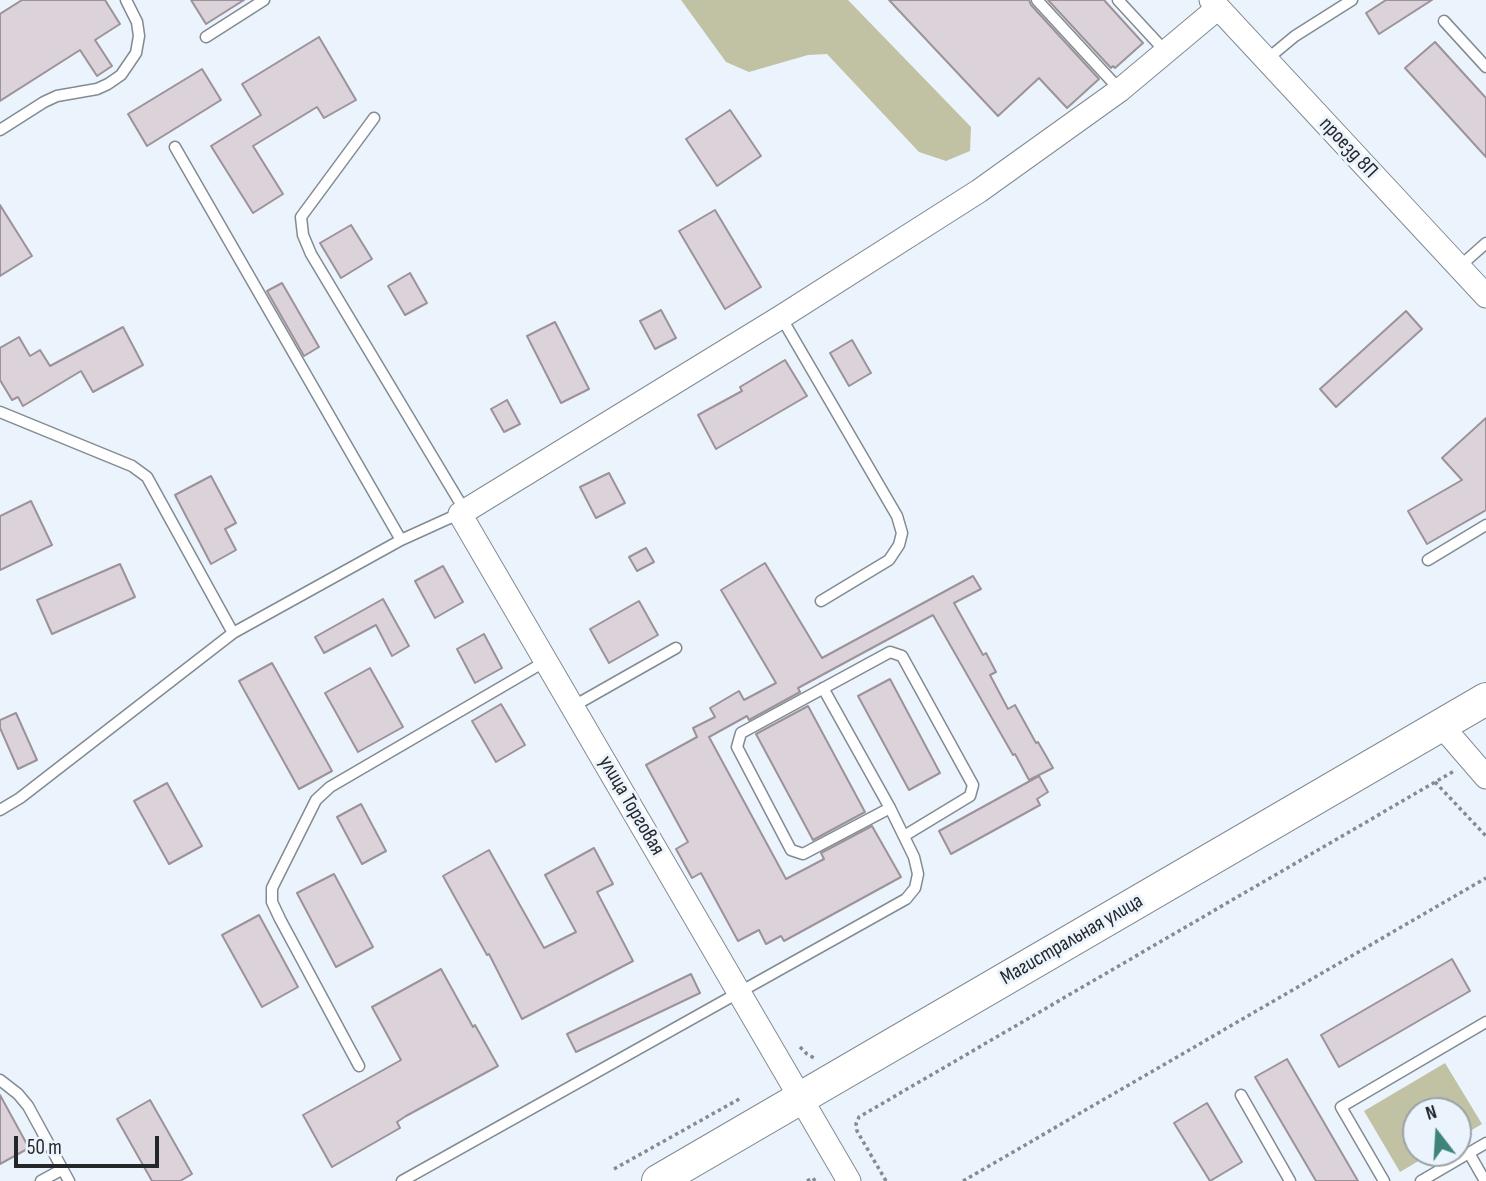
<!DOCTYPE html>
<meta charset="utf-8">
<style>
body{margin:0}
#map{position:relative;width:1486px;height:1181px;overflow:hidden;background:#ebf4fc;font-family:"Sofia Sans Condensed",sans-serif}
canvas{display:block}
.north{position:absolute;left:1402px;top:1097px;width:70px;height:70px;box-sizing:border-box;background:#ebf4fc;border:2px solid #9ba2a8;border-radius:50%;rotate:343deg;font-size:19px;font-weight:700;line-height:28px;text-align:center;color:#24272a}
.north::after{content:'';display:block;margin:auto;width:24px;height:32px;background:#3f847a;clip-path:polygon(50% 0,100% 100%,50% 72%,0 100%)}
.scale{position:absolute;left:14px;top:1136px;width:145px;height:32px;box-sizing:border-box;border:4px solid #24272a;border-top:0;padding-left:9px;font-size:21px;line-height:24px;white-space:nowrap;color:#24272a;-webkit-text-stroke:5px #ebf4fc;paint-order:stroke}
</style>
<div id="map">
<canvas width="1486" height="1181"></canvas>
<div class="north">N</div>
<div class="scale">50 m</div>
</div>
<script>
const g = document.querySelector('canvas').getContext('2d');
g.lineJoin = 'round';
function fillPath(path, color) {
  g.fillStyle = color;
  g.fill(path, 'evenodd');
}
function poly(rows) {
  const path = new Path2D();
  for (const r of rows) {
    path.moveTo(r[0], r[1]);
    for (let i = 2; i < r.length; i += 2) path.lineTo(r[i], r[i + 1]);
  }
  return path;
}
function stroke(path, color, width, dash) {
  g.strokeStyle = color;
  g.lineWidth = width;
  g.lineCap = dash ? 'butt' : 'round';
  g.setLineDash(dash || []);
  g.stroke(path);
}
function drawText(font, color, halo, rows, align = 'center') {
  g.font = font + ' "Sofia Sans Condensed",sans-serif';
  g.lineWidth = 6;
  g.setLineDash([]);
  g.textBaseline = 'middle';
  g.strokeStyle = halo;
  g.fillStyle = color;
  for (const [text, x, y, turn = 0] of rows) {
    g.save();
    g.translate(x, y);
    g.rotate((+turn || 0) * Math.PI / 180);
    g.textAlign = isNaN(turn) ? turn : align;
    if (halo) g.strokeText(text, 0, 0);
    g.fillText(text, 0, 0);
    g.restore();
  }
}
fillPath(poly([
 [681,0,848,0,971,127,970,151,946,161,919,152,827,54,808,55,749,72,726,62],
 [1445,1063,1482,1124,1458,1138,1458,1111,1416,1111,1416,1153,1432,1153,1400,1172,1364,1111]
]), '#c0c2a3');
const building = poly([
 [22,0,105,0,120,24,95,40,112,66,97,76,80,50,0,101,0,14,22,0],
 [191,0,244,0,206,24,191,0],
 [889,0,1029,0,1031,5,1099,79,1067,108,1039,78,998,116,889,0],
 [1048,0,1104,0,1143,43,1115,68,1113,66,1111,68,1048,0],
 [1386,0,1432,0,1379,34,1366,13,1386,0],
 [319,37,356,100,324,118,317,107,253,146,283,194,253,213,211,146,261,115,242,84,319,37],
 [1435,42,1486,98,1486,157,1405,68,1435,42],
 [202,69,221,100,147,146,128,114,202,69],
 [730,110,761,156,717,186,686,139,730,110],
 [0,205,32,256,0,276,0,205],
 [715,210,761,287,725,309,679,231,715,210],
 [351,225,372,259,341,278,320,243,351,225],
 [410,273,427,303,405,315,388,286,410,273],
 [282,283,319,347,304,356,267,291,282,283],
 [661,310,676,338,655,349,640,321,661,310],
 [1406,311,1422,329,1336,407,1320,389,1406,311],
 [555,322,589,389,561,403,527,336,555,322],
 [123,327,143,365,93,392,81,371,23,406,18,397,12,400,0,380,0,348,19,337,30,356,40,350,50,366,123,327],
 [852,340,871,373,849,386,830,353,852,340],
 [785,360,807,396,716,449,698,415,742,391,740,387,785,360],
 [507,400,520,424,504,432,491,409,507,400],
 [1486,418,1486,510,1427,544,1408,511,1462,480,1442,458,1486,418],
 [609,473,625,503,596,518,580,487,609,473],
 [211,476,236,523,225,529,236,550,211,564,175,495,211,476],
 [31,501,52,545,0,570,0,516,31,501],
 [646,548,654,562,637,571,629,557,646,548],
 [765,563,822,658,973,576,981,589,954,603,983,655,986,653,996,672,990,675,1008,709,1015,705,1036,743,1038,742,1053,768,1029,780,1015,754,1013,755,933,615,798,688,800,692,749,720,747,716,709,737,786,879,824,859,821,853,872,826,901,877,784,941,781,936,766,944,759,930,738,941,701,873,692,878,676,849,688,842,646,765,697,737,693,728,715,717,710,708,739,691,744,700,776,683,721,590,765,563],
 [120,564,135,597,52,634,37,600,120,564],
 [443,566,463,602,435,618,415,581,443,566],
 [383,599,409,646,392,656,376,625,324,653,315,637,383,599],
 [639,601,658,635,609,663,590,629,639,601],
 [484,634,502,668,475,683,457,649,484,634],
 [272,663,332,771,299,789,239,681,272,663],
 [370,668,403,727,358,752,325,693,370,668],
 [890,679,940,773,909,790,858,696,890,679],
 [501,704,525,745,496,762,472,721,501,704],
 [808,706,865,812,813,840,756,734,808,706],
 [16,713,37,760,18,769,0,728,0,720,16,713],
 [1039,776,1048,792,1037,799,1040,805,951,854,939,831,1039,776],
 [167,783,202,846,169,864,134,801,167,783],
 [361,804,386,851,362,864,337,817,361,804],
 [594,848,613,884,597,892,633,961,522,1019,489,954,487,955,443,876,489,850,544,948,576,932,545,875,594,848],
 [334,874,373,947,336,967,297,893,334,874],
 [259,915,298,987,262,1007,222,935,259,915],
 [1452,959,1470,991,1339,1067,1321,1035,1452,959],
 [441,969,473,1027,475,1025,498,1066,406,1116,397,1122,400,1128,332,1167,303,1115,401,1060,372,1007,441,969],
 [691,974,700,993,576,1052,567,1034,691,974],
 [1287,1059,1358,1181,1316,1181,1255,1077,1287,1059],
 [0,1095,29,1148,0,1164,0,1095],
 [150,1100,192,1174,180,1181,152,1181,117,1119,150,1100],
 [1207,1103,1242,1162,1210,1181,1174,1123,1207,1103]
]);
fillPath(building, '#dcd2d9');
stroke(building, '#9c9299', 2);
const lane = poly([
 [1037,0,1120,90],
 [1118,0,1166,52],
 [1444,21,1486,67],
 [206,37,264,0],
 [1266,60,1295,36,1352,0],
 [0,130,44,102,57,96,97,89,108,84,121,75,136,53,139,36,137,22,126,0],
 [175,147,401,540],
 [1459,267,1486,243],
 [781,317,897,516,902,533,899,545,889,560,821,601],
 [0,412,132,466,147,477,233,633],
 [1428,560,1486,525],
 [823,688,890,808],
 [572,707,676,648],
 [0,810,20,798,233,633,401,540,465,511,311,254,303,235,301,217,374,118],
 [359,1066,280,919,272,902,272,888,316,800,330,787,546,661],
 [0,1080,18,1094,28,1106,69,1181],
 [1241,1095,1290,1181],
 [1469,1153,1485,1181],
 [41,1181,63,1169],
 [402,1181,906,899,915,888,918,874,914,857,890,808,803,854,791,850,737,747,741,733,890,652,902,656,973,785,970,796,904,836],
 [1384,1181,1341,1107,1486,1022],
 [1421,1181,1486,1143]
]);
const street = poly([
 [1211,0,1486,296],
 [1441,725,1486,777],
 [849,1181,460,514,781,317,979,191,1120,90,1218,8]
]);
const secondary = poly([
 [658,1181,1486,699]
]);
stroke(lane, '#838b92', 13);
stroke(street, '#838b92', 25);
stroke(secondary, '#838b92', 34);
stroke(poly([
 [1435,782,1486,836],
 [800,1047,807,1054,816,1059],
 [614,1169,741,1098],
 [807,1181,813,1178,815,1181],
 [886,1181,857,1131,856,1124,859,1117,1454,771],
 [963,1181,1486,878]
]), '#858b91', 3.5, [3.5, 3.5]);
stroke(lane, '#fff', 10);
stroke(street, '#fff', 23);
stroke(secondary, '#fff', 32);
drawText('21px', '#24272a', '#ebf4fc', [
 ["проезд 8П",1348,148,47],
 ["улица Торговая",631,806,60],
 ["Магистральная улица",1072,940,-30]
]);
</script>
